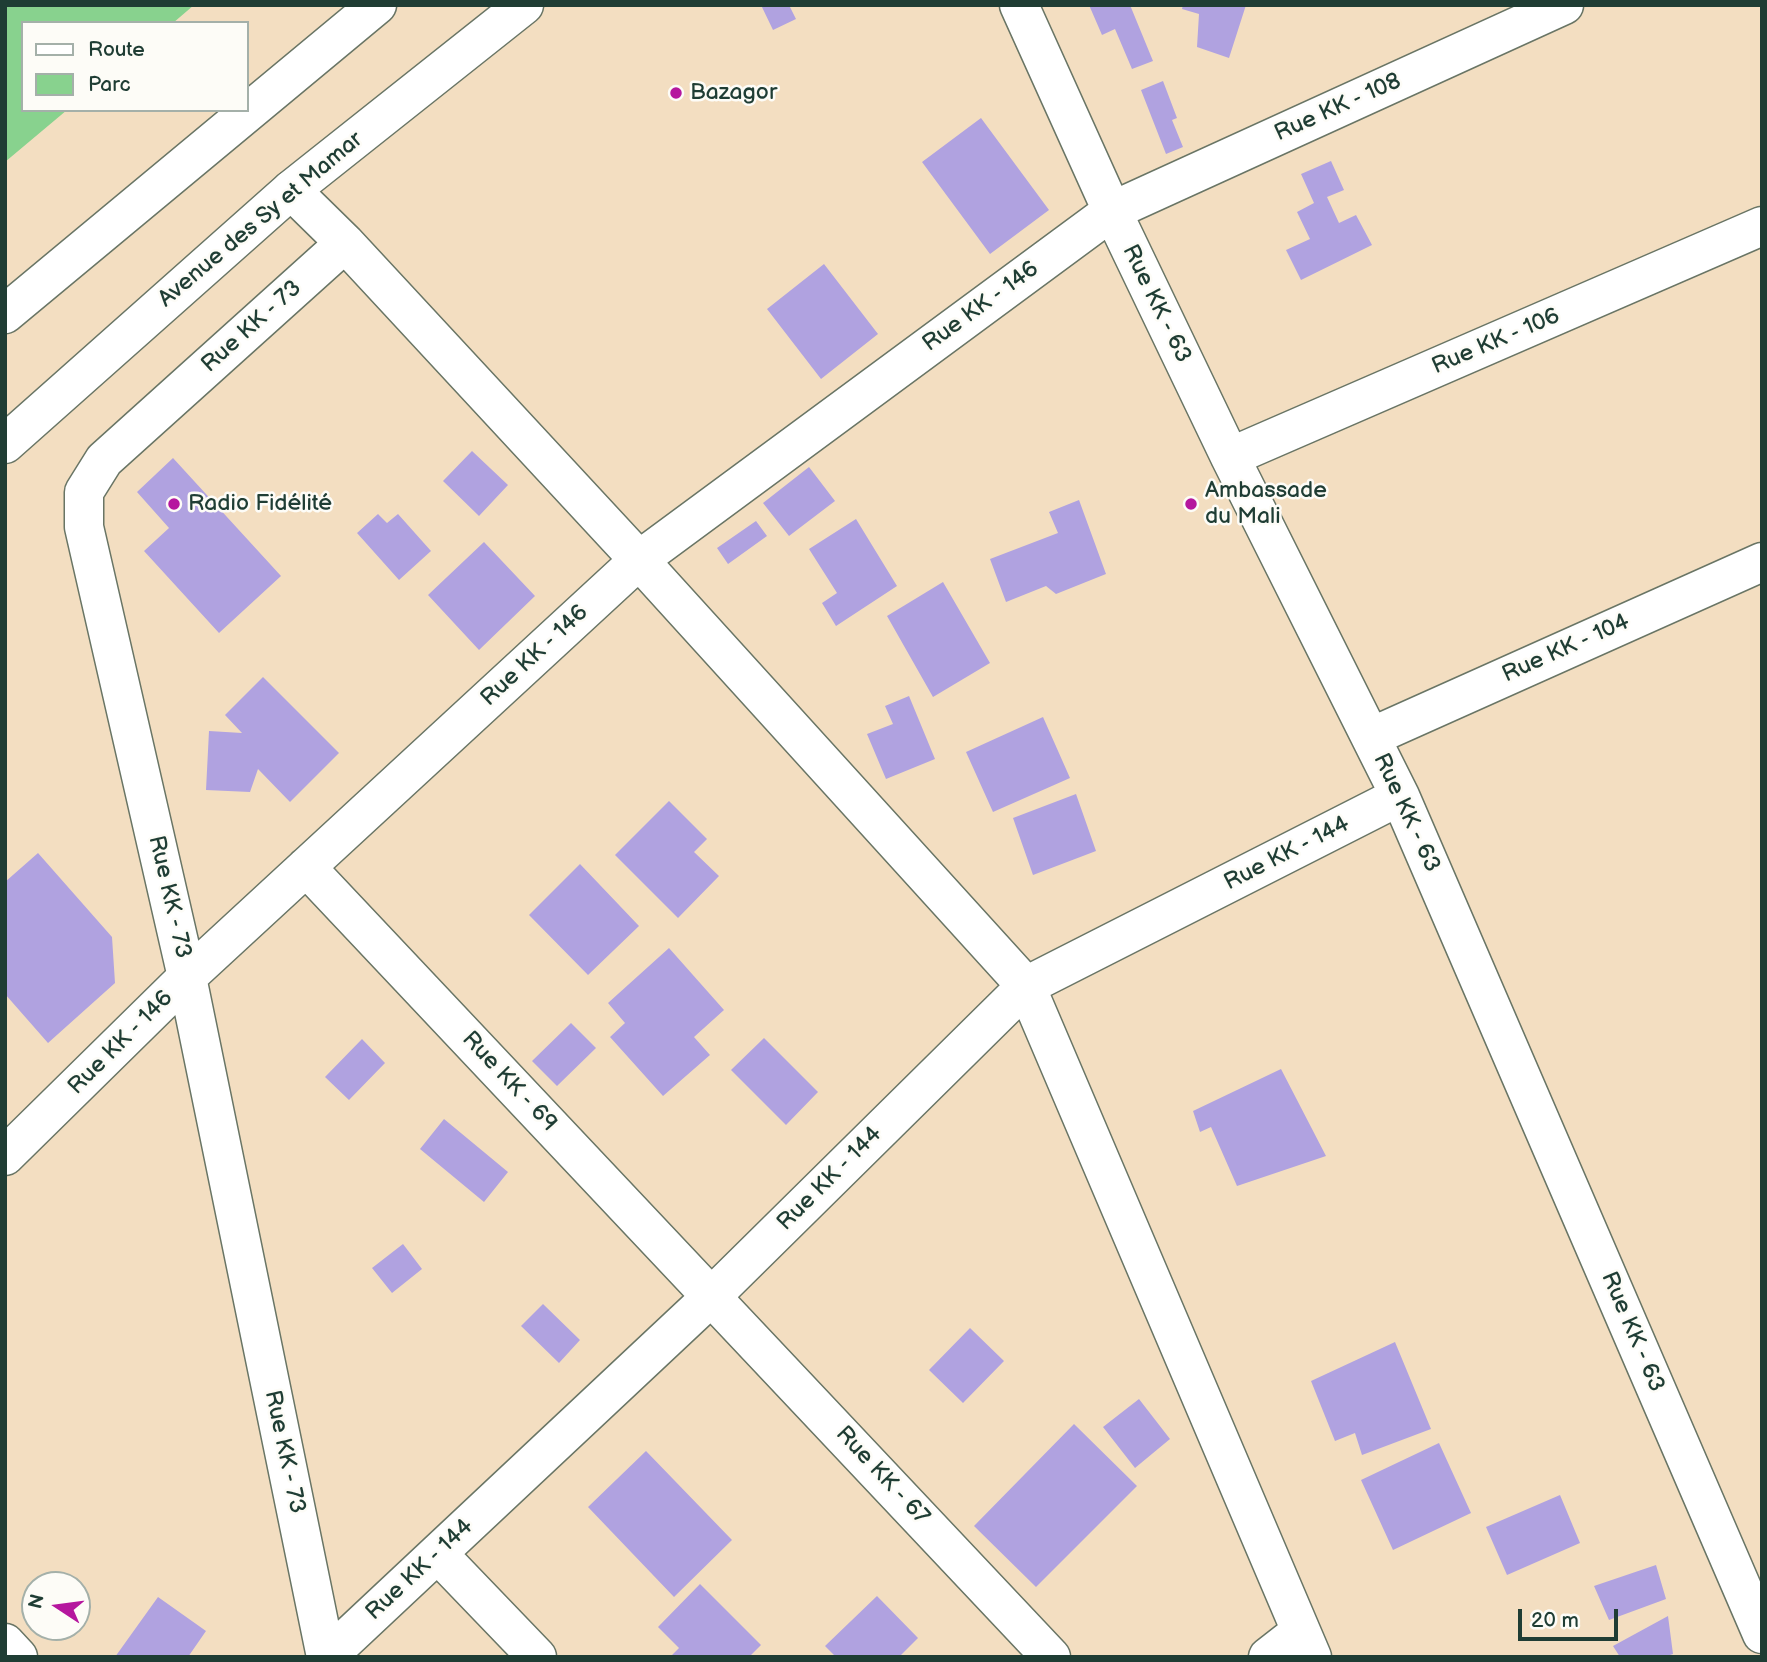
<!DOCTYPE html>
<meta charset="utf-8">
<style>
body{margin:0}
#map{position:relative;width:1767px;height:1662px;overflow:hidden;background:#f3dec1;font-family:"Balsamiq Sans",sans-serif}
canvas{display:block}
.frame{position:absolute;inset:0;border:7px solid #1f3d34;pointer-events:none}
.legend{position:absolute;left:21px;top:21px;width:228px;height:91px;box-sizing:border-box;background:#fdfcf7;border:2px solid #a4b0a9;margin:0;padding:9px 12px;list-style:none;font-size:21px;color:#1f3d34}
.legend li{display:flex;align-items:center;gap:14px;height:35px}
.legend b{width:35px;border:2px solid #a4b0a9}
.north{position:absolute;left:21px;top:1571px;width:70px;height:70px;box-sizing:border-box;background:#fdfcf7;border:2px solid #a4b0a9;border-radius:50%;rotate:283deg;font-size:19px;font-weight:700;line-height:28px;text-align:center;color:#1f3d34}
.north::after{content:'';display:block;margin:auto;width:24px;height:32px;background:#b5179e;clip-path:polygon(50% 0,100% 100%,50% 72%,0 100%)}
.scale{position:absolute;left:1518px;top:1609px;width:100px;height:32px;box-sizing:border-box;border:4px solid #1f3d34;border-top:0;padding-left:9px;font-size:21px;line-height:24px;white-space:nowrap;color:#1f3d34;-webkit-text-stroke:5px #fdfcf7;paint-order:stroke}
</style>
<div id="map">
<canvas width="1767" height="1662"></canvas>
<div class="frame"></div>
<ul class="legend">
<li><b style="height:9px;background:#fff"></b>Route</li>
<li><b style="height:19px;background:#88d28e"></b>Parc</li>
</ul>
<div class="north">N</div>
<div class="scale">20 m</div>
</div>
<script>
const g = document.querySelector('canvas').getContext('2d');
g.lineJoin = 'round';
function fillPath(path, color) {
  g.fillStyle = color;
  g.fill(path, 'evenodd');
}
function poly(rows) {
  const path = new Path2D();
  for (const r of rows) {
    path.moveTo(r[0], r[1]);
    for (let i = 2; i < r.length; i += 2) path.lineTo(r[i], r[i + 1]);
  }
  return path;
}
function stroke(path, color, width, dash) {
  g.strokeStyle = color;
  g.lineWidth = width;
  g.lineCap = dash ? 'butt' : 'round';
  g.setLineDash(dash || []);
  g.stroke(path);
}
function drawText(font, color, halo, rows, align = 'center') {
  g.font = font + ' "Balsamiq Sans",sans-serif';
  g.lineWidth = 5;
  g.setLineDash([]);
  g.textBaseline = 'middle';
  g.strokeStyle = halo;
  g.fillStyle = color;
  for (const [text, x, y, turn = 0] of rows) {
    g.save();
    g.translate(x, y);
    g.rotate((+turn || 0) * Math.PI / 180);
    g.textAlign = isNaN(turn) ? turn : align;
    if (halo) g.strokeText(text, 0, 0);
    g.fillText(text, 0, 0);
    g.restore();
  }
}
fillPath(poly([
 [5,5,194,5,173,23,23,23,23,110,67,110,5,162]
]), '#88d28e');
fillPath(poly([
 [761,5,789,5,796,19,773,30],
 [1089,5,1130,5,1153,61,1132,69,1115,29,1102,35],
 [1183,5,1246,5,1229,58,1197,47,1199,14,1182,9],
 [1163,81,1177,118,1172,120,1183,147,1166,154,1141,90],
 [981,118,1049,210,990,254,922,162],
 [1331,161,1344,190,1327,197,1339,223,1356,215,1372,245,1301,280,1286,250,1310,239,1297,212,1314,203,1301,174],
 [824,264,878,334,821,379,767,309],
 [472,451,508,485,479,516,443,481],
 [173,458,281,576,219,633,144,551,169,528,137,492],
 [809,467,835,501,789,536,763,503],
 [1079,500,1106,574,1056,594,1046,586,1006,602,990,559,1058,533,1049,512],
 [378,514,387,523,398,514,431,551,399,580,357,533],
 [856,519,897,586,836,626,822,603,837,593,809,549],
 [756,521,767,536,728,564,717,548],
 [484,542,535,596,479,650,428,595],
 [943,582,990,663,933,697,887,616],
 [263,677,339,753,290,802,258,769,250,792,206,790,209,731,242,733,225,715],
 [909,696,935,759,886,779,867,734,893,724,885,706],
 [1043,717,1070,778,993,812,966,752],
 [1076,794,1096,851,1033,875,1013,818],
 [669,801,707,839,694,852,719,876,678,918,615,855],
 [38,853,112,937,115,983,48,1043,5,994,5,882],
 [580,864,639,926,588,975,529,915],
 [669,948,724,1010,694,1037,710,1055,663,1096,610,1037,625,1023,608,1003],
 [571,1023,596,1048,557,1086,532,1061],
 [764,1038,818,1092,786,1125,731,1070],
 [362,1039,385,1063,349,1100,325,1077],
 [1281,1069,1326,1156,1237,1186,1211,1127,1200,1132,1193,1111],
 [444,1119,508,1172,484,1202,420,1149],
 [403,1244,422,1269,392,1293,372,1268],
 [543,1304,580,1340,559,1363,521,1326],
 [970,1328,1004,1361,963,1403,929,1370],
 [1395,1342,1431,1429,1362,1455,1355,1433,1335,1441,1311,1381],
 [1139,1399,1170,1439,1135,1468,1103,1427],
 [1074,1424,1137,1486,1036,1587,974,1526],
 [1439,1443,1471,1513,1393,1550,1361,1480],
 [646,1451,732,1540,674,1597,588,1507],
 [1560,1495,1580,1543,1507,1575,1486,1527],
 [1656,1565,1666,1599,1609,1620,1594,1586],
 [700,1584,761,1645,749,1657,670,1657,679,1648,658,1627],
 [877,1596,918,1638,899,1657,836,1657,825,1646],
 [158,1597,206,1631,188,1657,115,1657],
 [1668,1616,1673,1654,1664,1657,1620,1657,1613,1646]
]), '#b0a2e0');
const minor = poly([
 [1019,5,1112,211,1230,457,1400,796,1762,1634],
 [291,190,345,243,639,560,1026,986,1312,1657],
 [5,314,377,5],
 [1230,457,1762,226],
 [1371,737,1762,562],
 [306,867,1051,1657],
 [5,1156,187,977,639,560,1112,211,1564,5],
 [438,1554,537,1657],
 [5,1643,18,1657],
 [326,1657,187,977,84,527,84,492,104,460,345,243],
 [327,1657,712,1296,1026,986,1400,796],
 [1268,1657,1300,1632]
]);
const trunk = poly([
 [5,444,291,190,524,5]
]);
stroke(minor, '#697565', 41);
stroke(trunk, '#697565', 41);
stroke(minor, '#fff', 38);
stroke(trunk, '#fff', 38);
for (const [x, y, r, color] of [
 [676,93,7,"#b5179e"],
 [174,504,7,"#b5179e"],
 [1191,504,7,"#b5179e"]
]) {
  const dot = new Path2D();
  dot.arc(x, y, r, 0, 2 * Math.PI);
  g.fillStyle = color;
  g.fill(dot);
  stroke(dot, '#fdfcf7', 2.5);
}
drawText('23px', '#1f3d34', '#fdfcf7', [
 ["Bazagor",690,93],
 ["Ambassade",1205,491],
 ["du Mali",1205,517],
 ["Radio Fidélité",188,504]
], 'left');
drawText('23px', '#1f3d34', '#fdfcf7', [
 ["Rue KK - 108",1338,108,-24],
 ["Avenue des Sy et Mamar",261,220,-40],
 ["Rue KK - 63",1156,304,64],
 ["Rue KK - 146",981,307,-36],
 ["Rue KK - 73",252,327,-42],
 ["Rue KK - 106",1496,342,-23],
 ["Rue KK - 104",1566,649,-24],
 ["Rue KK - 146",535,656,-43],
 ["Rue KK - 63",1406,813,65],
 ["Rue KK - 144",1287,854,-27],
 ["Rue KK - 73",169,897,77],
 ["Rue KK - 146",121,1043,-45],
 ["Rue KK - 69",509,1082,47],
 ["Rue KK - 144",830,1179,-45],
 ["Rue KK - 63",1632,1332,67],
 ["Rue KK - 73",284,1452,78],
 ["Rue KK - 67",882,1476,47],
 ["Rue KK - 144",420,1570,-43]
]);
</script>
